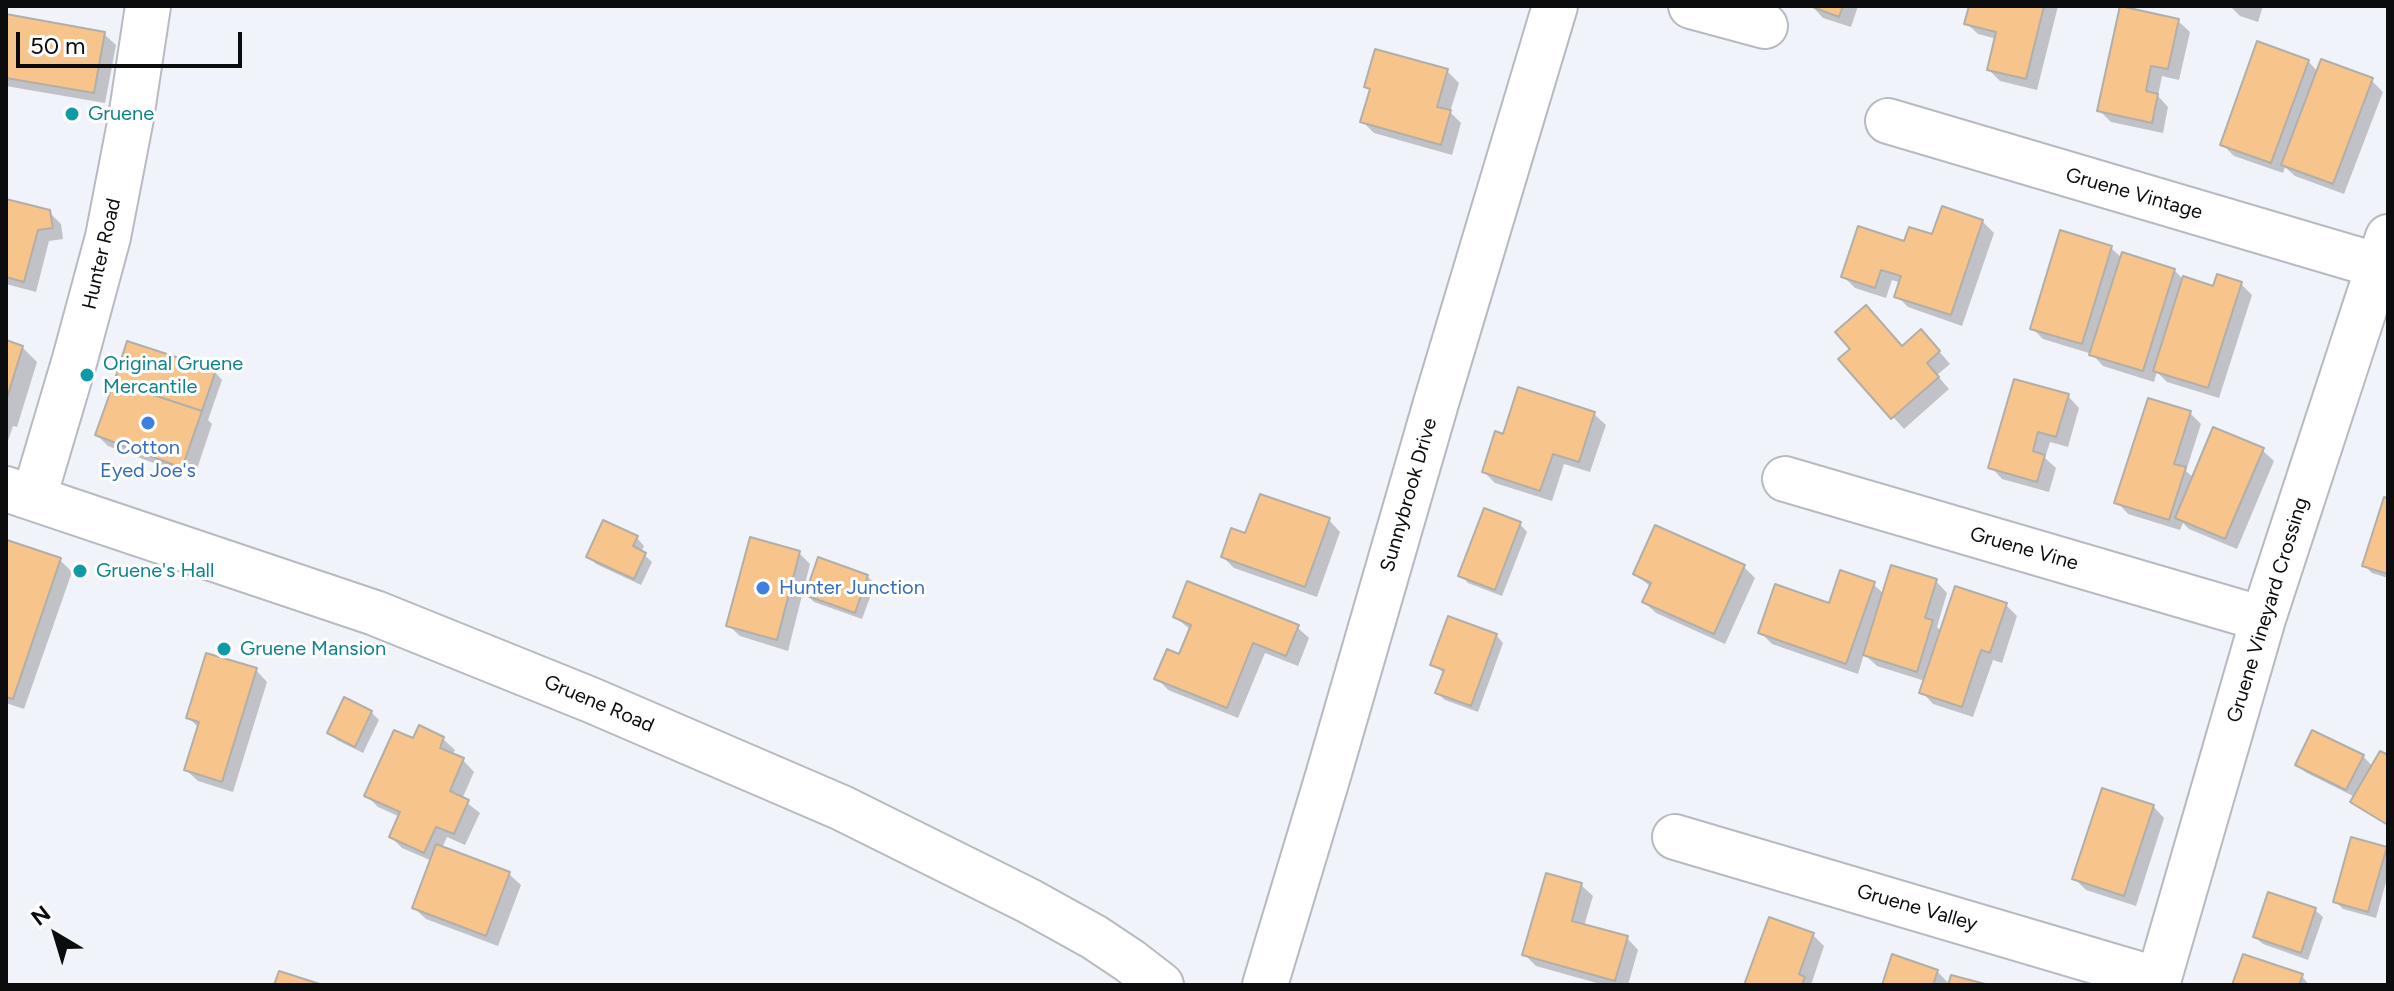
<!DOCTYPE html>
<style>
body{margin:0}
#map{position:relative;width:2394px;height:991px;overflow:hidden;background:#f1f3fa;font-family:Figtree,sans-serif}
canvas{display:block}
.frame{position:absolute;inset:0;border:8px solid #0b0c0e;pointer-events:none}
.north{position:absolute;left:16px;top:895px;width:80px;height:80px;-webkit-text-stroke:6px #fff;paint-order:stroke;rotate:322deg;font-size:22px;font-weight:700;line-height:32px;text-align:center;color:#0b0c0e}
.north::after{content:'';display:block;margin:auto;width:28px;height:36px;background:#0b0c0e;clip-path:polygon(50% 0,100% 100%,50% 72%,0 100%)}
.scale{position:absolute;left:16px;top:32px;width:226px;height:36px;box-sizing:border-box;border:4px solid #0b0c0e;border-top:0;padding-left:10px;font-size:24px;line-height:28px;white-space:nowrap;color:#0b0c0e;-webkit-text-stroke:6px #fff;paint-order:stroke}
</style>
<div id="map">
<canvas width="2394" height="991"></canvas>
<div class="frame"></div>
<div class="north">N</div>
<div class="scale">50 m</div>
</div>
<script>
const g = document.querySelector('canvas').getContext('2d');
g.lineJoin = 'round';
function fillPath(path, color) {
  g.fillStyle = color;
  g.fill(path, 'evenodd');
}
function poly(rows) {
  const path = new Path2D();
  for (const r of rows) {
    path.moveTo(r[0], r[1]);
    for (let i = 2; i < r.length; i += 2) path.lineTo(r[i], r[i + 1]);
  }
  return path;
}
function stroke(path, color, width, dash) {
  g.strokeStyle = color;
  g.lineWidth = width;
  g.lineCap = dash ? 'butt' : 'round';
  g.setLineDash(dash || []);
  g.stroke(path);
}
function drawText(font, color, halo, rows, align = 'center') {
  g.font = font + ' Figtree,sans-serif';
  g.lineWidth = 6;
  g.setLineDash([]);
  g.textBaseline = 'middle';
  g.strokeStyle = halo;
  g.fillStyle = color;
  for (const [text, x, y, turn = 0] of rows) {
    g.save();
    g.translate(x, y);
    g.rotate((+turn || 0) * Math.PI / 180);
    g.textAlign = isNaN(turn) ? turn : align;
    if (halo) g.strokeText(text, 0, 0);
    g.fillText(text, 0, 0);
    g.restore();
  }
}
fillPath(poly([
 [1812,6,1858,6,1851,27,1823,18],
 [1971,6,2058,6,2037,90,2000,81,1989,70,1997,39,1978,34,1966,23],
 [2230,6,2263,6,2258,22,2240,16],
 [6,16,104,34,116,45,105,103,6,86],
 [2178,21,2190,32,2179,80,2162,76,2158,96,2168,107,2163,133,2111,122,2100,111],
 [2308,61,2318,72,2371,80,2383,92,2344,194,2295,176,2285,167,2283,173,2234,156,2222,144],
 [1447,71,1459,83,1450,112,1461,123,1452,155,1374,133,1363,122,1372,91,1367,86],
 [6,201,49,212,61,224,63,239,49,241,36,292,6,284],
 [1982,221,1994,233,1962,326,1908,307,1897,296,1901,283,1892,280,1886,298,1855,288,1843,276,1905,244],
 [2111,248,2122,258,2174,270,2182,278,2214,288,2241,284,2252,295,2219,398,2167,382,2157,372,2154,382,2103,366,2092,354,2043,339,2032,328],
 [6,342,22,347,37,362,17,427,13,426,6,447],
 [1932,343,1950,364,1937,375,1949,389,1904,429,1841,359],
 [215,372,222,380,208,420,212,424,194,478,108,446,97,435],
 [2068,396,2079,408,2068,447,2050,442,2045,458,2056,468,2049,492,2002,479,1991,467],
 [2190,413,2201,424,2186,471,2194,478,2262,450,2274,461,2237,549,2189,529,2183,523,2180,530,2128,514,2117,502],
 [1594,414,1606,425,1590,472,1564,464,1552,501,1495,483,1484,472,1504,436],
 [2388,501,2388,578,2372,573,2365,566],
 [1329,520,1340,532,1317,597,1234,568,1223,557,1246,536],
 [1520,524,1527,532,1502,596,1468,583,1461,575],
 [637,538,644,546,641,552,652,562,641,585,596,564,588,556],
 [8,543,60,560,72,572,24,709,6,703,6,548],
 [799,553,810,564,788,651,740,636,728,625],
 [1744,567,1755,578,1725,644,1656,613,1644,602,1651,587,1635,574],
 [867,576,875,584,862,619,814,602,807,595],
 [1936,581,1947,593,1937,627,1942,632,2006,605,2017,616,2002,663,1993,660,1973,717,1933,704,1922,692,1925,681,1877,666,1864,654,1858,674,1772,644,1760,632,1830,605,1873,584,1884,594],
 [1175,617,1297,627,1309,638,1298,666,1265,653,1238,718,1168,690,1157,678,1180,656,1191,630],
 [1496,635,1503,643,1478,712,1445,700,1437,693,1444,673,1432,664],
 [256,670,267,682,233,792,198,781,186,770,199,728,188,717],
 [371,712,379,720,363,753,337,740,329,733],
 [443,739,455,750,452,755,463,760,474,772,462,799,480,813,465,845,447,837,442,848,509,874,521,885,498,946,426,919,414,908,432,861,402,848,391,837,400,817,378,807,367,796,414,741],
 [2363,756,2373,767,2388,758,2388,826,2360,809,2352,802,2355,797,2305,772,2297,764],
 [2153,806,2164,818,2136,906,2086,890,2074,878],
 [2386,848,2388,851,2388,875,2376,918,2343,909,2335,901],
 [1581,885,1593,896,1584,926,1627,938,1638,950,1628,985,1604,985,1536,966,1525,955],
 [2315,910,2323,917,2308,960,2263,944,2255,937],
 [1813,935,1824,946,1811,985,1747,985],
 [1937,971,1950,985,1980,985,1884,985],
 [2302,976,2309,985,2234,985]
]), '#0003');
const building = poly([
 [1810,6,1843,6,1839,17,1810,6],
 [1969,6,2044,6,2026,79,1987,70,1996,32,1964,24,1969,6],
 [2120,6,2179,19,2168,69,2151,66,2146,91,2158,94,2152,123,2097,111,2120,6],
 [6,14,105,32,94,93,6,78,6,14],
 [2257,41,2309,60,2271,163,2220,145,2257,41],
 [1375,49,1448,69,1437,107,1451,110,1441,145,1360,122,1370,89,1364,87,1375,49],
 [2321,59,2373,78,2333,184,2281,165,2321,59],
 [6,199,50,210,53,228,38,230,24,282,6,277,6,199],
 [1942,206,1983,220,1951,315,1894,297,1901,276,1881,270,1875,288,1841,277,1858,226,1904,241,1909,227,1932,234,1942,206],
 [2060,230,2112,246,2082,344,2030,329,2060,230],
 [2122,252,2175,269,2143,371,2089,355,2122,252],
 [2217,274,2242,282,2208,388,2153,371,2183,276,2213,286,2217,274],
 [1866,305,1902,346,1921,329,1940,351,1927,363,1939,377,1891,419,1838,359,1850,349,1835,332,1866,305],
 [6,340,23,346,6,401,6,340],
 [127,341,216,370,202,411,114,382,127,341],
 [2014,379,2069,394,2056,437,2038,432,2033,451,2045,455,2037,482,1988,468,2014,379],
 [114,382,202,411,182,468,95,435,114,382],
 [1518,387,1595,412,1579,462,1553,454,1540,491,1482,472,1495,431,1503,434,1518,387],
 [2148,398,2191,411,2174,464,2186,467,2169,520,2114,503,2148,398],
 [2213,427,2264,448,2225,539,2175,518,2213,427],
 [1260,494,1330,518,1305,587,1221,557,1231,528,1245,533,1260,494],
 [2384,497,2388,498,2388,574,2362,566,2384,497],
 [1484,508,1521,522,1495,590,1458,576,1484,508],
 [603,520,638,536,633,546,646,553,634,579,586,557,603,520],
 [1655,525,1745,565,1714,634,1642,602,1651,583,1633,574,1655,525],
 [750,537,800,551,777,640,726,626,750,537],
 [7,540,61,558,13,699,6,697,7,540],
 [818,557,868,575,855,613,805,595,818,557],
 [1891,565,1937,579,1925,618,1933,620,1917,672,1863,655,1891,565],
 [1840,570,1875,582,1846,664,1758,633,1775,584,1829,603,1840,570],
 [1187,581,1299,625,1286,656,1253,643,1227,708,1154,679,1167,649,1179,654,1191,625,1173,617,1187,581],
 [1955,586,2007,603,1990,653,1981,650,1962,707,1919,693,1955,586],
 [1448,616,1497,634,1471,706,1435,693,1444,670,1430,665,1448,616],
 [206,653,257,668,222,782,184,770,199,722,186,718,206,653],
 [344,697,372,711,355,747,327,733,344,697],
 [419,725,444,737,440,748,464,758,450,791,469,800,454,834,436,827,424,853,389,837,400,812,364,796,394,730,413,738,419,725],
 [2312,730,2364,755,2346,790,2295,765,2312,730],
 [2380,751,2388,755,2388,825,2350,802,2380,751],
 [2102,788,2154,805,2124,896,2072,879,2102,788],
 [2351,837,2387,847,2368,912,2333,902,2351,837],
 [436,844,510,872,486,936,412,908,436,844],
 [1546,873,1582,883,1572,921,1628,936,1615,981,1522,955,1546,873],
 [2268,892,2316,908,2301,953,2253,937,2268,892],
 [1769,917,1814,933,1799,974,1805,977,1802,985,1744,985,1769,917],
 [1892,954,1938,970,1933,985,1882,985,1892,954],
 [2243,954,2303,974,2299,985,2232,985,2243,954],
 [279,971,323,985,274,985,279,971],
 [1951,975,1989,985,1948,985,1951,975]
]);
fillPath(building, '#f7c58b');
stroke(building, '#b2aea8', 2);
const minor = poly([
 [1691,6,1765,26],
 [1888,121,2379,266],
 [1785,479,2263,619],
 [6,489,375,613,591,700,842,808,1029,901,1094,937,1130,961,1161,985],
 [34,497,75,359,108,237,131,118,148,6],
 [1675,837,2159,980],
 [1265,985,1328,776,1436,403,1555,6],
 [2157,985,2263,619,2388,237]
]);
stroke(minor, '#b8bac1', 48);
stroke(minor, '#fff', 44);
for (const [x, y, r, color] of [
 [72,114,8,"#0f9aa8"],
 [87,375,8,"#0f9aa8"],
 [148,423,8,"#3f7fe0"],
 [80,571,8,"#0f9aa8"],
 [763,588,8,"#3f7fe0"],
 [224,649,8,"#0f9aa8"]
]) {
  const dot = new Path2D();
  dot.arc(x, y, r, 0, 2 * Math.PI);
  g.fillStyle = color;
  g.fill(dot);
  stroke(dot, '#fff', 3);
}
drawText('20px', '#0d838f', '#fff', [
 ["Gruene",88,114],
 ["Original Gruene",103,364],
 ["Mercantile",103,387],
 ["Gruene's Hall",96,571],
 ["Gruene Mansion",240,649]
], 'left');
drawText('20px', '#0b0c0e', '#fff', [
 ["Gruene Vintage",2134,194,16],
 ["Hunter Road",102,254,-77],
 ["Sunnybrook Drive",1409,495,-74],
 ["Gruene Vine",2024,549,16],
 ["Gruene Vineyard Crossing",2268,610,-73],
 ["Gruene Road",599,704,23],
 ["Gruene Valley",1917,908,16]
]);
drawText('20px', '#366cbe', '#fff', [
 ["Cotton",148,448],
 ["Eyed Joe's",148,471],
 ["Hunter Junction",779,588,"left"]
]);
</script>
